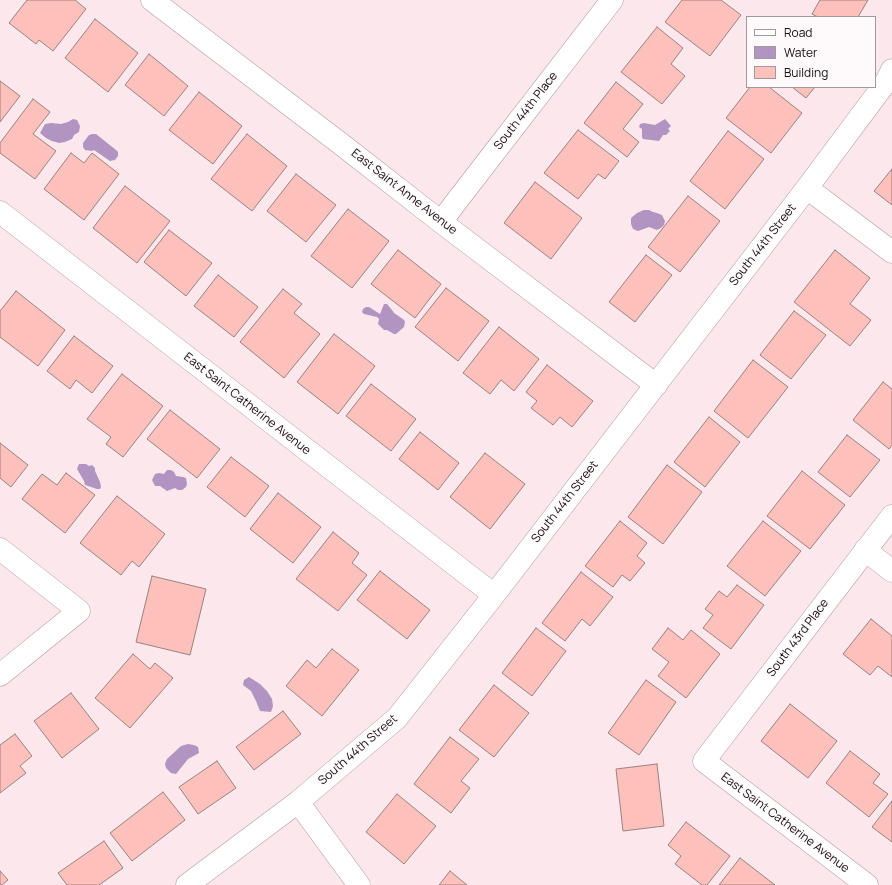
<!DOCTYPE html>
<style>
body{margin:0}
#map{position:relative;width:892px;height:885px;overflow:hidden;background:#fce7ec;font-family:Manrope,sans-serif}
canvas{display:block}
.legend{position:absolute;left:746px;top:16px;width:130px;height:72px;box-sizing:border-box;background:#fef9fa;border:1px solid #a19a9c;margin:0;padding:5px 7px;list-style:none;font-size:12px;color:#150c0f}
.legend li{display:flex;align-items:center;gap:8px;height:20px}
.legend b{width:20px;border:1px solid #a19a9c}
</style>
<div id="map">
<canvas width="892" height="885"></canvas>
<ul class="legend">
<li><b style="height:5px;background:#fff"></b>Road</li>
<li><b style="height:11px;background:#b194c1"></b>Water</li>
<li><b style="height:11px;background:#fec0bb"></b>Building</li>
</ul>
</div>
<script>
const g = document.querySelector('canvas').getContext('2d');
g.lineJoin = 'round';
function fillPath(path, color) {
  g.fillStyle = color;
  g.fill(path, 'evenodd');
}
function poly(rows) {
  const path = new Path2D();
  for (const r of rows) {
    path.moveTo(r[0], r[1]);
    for (let i = 2; i < r.length; i += 2) path.lineTo(r[i], r[i + 1]);
  }
  return path;
}
function stroke(path, color, width, dash) {
  g.strokeStyle = color;
  g.lineWidth = width;
  g.lineCap = dash ? 'butt' : 'round';
  g.setLineDash(dash || []);
  g.stroke(path);
}
function drawText(font, color, halo, rows, align = 'center') {
  g.font = font + ' Manrope,sans-serif';
  g.lineWidth = 3;
  g.setLineDash([]);
  g.textBaseline = 'middle';
  g.strokeStyle = halo;
  g.fillStyle = color;
  for (const [text, x, y, turn = 0] of rows) {
    g.save();
    g.translate(x, y);
    g.rotate((+turn || 0) * Math.PI / 180);
    g.textAlign = isNaN(turn) ? turn : align;
    if (halo) g.strokeText(text, 0, 0);
    g.fillText(text, 0, 0);
    g.restore();
  }
}
fillPath(poly([
 [73,119,77,120,80,126,79,132,74,135,72,139,65,142,59,143,52,141,46,138,40,133,45,124,51,123,61,124,68,122],
 [665,119,671,126,668,129,670,131,666,135,663,135,659,141,643,139,642,137,642,129,639,127,640,124,644,123,655,125],
 [92,134,96,134,116,150,118,152,118,156,115,160,110,161,94,150,92,151,85,150,83,147,83,143,89,135],
 [644,210,649,210,653,212,657,213,662,215,665,221,664,225,661,228,657,230,649,227,638,231,633,229,631,224,631,218,637,213],
 [384,304,387,304,392,310,394,313,400,317,404,320,405,322,404,327,396,334,394,334,387,330,384,330,378,324,379,319,377,317,364,314,362,312,363,309,366,307,369,307,380,314],
 [79,464,86,464,89,466,92,465,95,468,95,471,100,482,101,487,100,489,97,489,85,485,84,481,77,469],
 [167,470,171,470,174,472,176,476,183,477,186,478,187,484,186,487,182,490,178,490,175,488,167,491,160,486,155,486,152,480,155,474,159,473,164,474],
 [249,677,260,684,267,691,272,699,273,706,271,712,260,711,256,701,251,691,243,685,244,680],
 [188,744,194,745,198,747,199,753,188,759,176,774,171,773,166,768,165,764,167,759,181,746]
]), '#b194c1');
const building = poly([
 [27,0,75,0,86,9,53,51,39,40,36,44,9,23,27,0],
 [682,0,721,0,741,15,710,56,665,22,682,0],
 [820,0,868,0,858,17,818,17,812,14,820,0],
 [95,19,138,53,108,92,65,58,95,19],
 [657,27,683,48,671,64,685,76,662,104,621,72,657,27],
 [149,54,188,86,164,116,125,85,149,54],
 [0,81,20,96,0,122,0,81],
 [616,82,643,104,623,129,639,142,627,157,584,123,616,82],
 [750,87,769,87,802,113,771,153,726,118,750,87],
 [792,87,815,87,806,98,792,87],
 [199,92,242,126,213,164,169,130,199,92],
 [33,99,50,112,33,134,56,151,35,179,0,153,0,143,33,99],
 [578,130,619,161,605,179,598,174,578,199,544,173,578,130],
 [728,131,764,159,725,209,690,181,728,131],
 [247,134,287,166,252,211,211,179,247,134],
 [71,153,84,163,92,153,119,174,84,220,44,189,71,153],
 [892,169,892,205,874,191,892,169],
 [296,174,336,205,306,242,267,211,296,174],
 [535,182,582,218,551,259,504,223,535,182],
 [125,186,170,221,137,263,93,228,125,186],
 [688,196,720,221,680,272,648,247,688,196],
 [348,209,389,241,352,288,311,256,348,209],
 [169,230,212,263,186,296,144,262,169,230],
 [398,250,441,284,415,318,371,284,398,250],
 [835,250,870,278,850,304,871,320,850,346,794,302,835,250],
 [646,255,672,275,635,322,609,302,646,255],
 [218,275,258,307,234,337,194,306,218,275],
 [446,288,489,321,458,361,415,327,446,288],
 [283,289,302,304,294,313,320,334,284,378,240,342,283,289],
 [16,291,65,330,38,366,0,337,0,311,16,291],
 [794,311,826,335,791,379,760,355,794,311],
 [499,327,539,359,514,391,501,380,490,394,463,373,499,327],
 [334,334,375,366,338,414,297,382,334,334],
 [74,336,113,366,92,393,76,380,70,389,47,371,74,336],
 [753,360,788,387,748,438,714,411,753,360],
 [547,365,593,401,572,427,560,417,553,425,531,408,537,401,526,392,547,365],
 [122,374,163,406,123,457,106,444,111,437,87,419,122,374],
 [883,382,892,389,892,445,889,449,853,420,883,382],
 [371,384,416,419,391,451,346,416,371,384],
 [170,410,220,449,197,478,147,439,170,410],
 [709,417,740,442,705,487,674,462,709,417],
 [420,432,459,463,438,490,399,459,420,432],
 [847,435,880,460,850,497,818,472,847,435],
 [0,443,28,465,11,487,0,478,0,443],
 [485,453,525,484,490,529,450,497,485,453],
 [231,457,269,486,245,517,207,487,231,457],
 [667,465,702,492,663,544,628,517,667,465],
 [802,471,845,505,810,549,767,516,802,471],
 [66,473,95,495,65,533,22,499,42,474,57,485,66,473],
 [278,493,321,527,293,563,250,529,278,493],
 [117,496,165,534,139,567,132,561,121,575,80,543,117,496],
 [620,521,647,543,637,556,645,563,630,581,622,575,613,587,585,566,620,521],
 [763,521,801,551,765,596,727,566,763,521],
 [333,532,359,553,352,563,367,575,338,611,296,579,333,532],
 [380,571,430,610,407,639,357,600,380,571],
 [581,572,613,597,590,626,582,619,565,641,542,623,581,572],
 [152,576,206,589,190,655,136,642,152,576],
 [737,585,764,605,731,649,703,628,713,615,705,609,719,591,727,597,737,585],
 [871,619,892,636,892,677,878,666,870,675,843,654,871,619],
 [536,628,566,651,532,696,502,673,536,628],
 [668,628,683,640,691,630,720,654,686,698,658,676,669,662,652,649,668,628],
 [332,649,359,670,322,716,286,686,307,660,316,668,332,649],
 [133,654,150,669,155,663,173,678,130,728,95,698,133,654],
 [646,680,676,702,639,755,608,733,646,680],
 [494,685,529,713,494,757,459,730,494,685],
 [71,693,99,729,62,758,34,721,71,693],
 [790,704,837,741,808,778,761,741,790,704],
 [283,711,301,734,254,770,236,747,283,711],
 [15,734,32,756,20,766,26,773,0,793,0,745,15,734],
 [450,737,479,759,461,781,470,788,451,813,414,784,450,737],
 [850,751,880,774,873,783,888,794,869,817,826,783,850,751],
 [217,761,236,788,198,814,179,787,217,761],
 [657,764,664,826,623,831,616,769,657,764],
 [163,792,185,820,132,861,110,833,163,792],
 [397,794,436,826,404,864,366,832,397,794],
 [892,801,892,842,872,827,892,801],
 [686,822,730,856,707,885,702,885,675,864,681,856,668,845,686,822],
 [104,841,123,868,99,885,67,885,58,873,104,841],
 [740,858,775,885,719,885,740,858],
 [0,871,8,880,2,885,0,885,0,871],
 [450,871,467,885,439,885,450,871]
]);
fillPath(building, '#fec0bb');
stroke(building, '#99817f', 1);
const minor = poly([
 [152,0,341,144,441,222,656,385],
 [807,188,892,252],
 [0,212,494,595],
 [441,222,456,202,612,0],
 [0,549,79,611,0,675],
 [865,550,892,571],
 [298,802,359,885],
 [187,885,298,802,397,718,494,595,807,188,886,82,892,70],
 [867,885,704,761,892,516]
]);
stroke(minor, '#b1999f', 23);
stroke(minor, '#fff', 22);
drawText('12px', '#150c0f', '#fef9fa', [
 ["South 44th Place",526,111,-52],
 ["East Saint Anne Avenue",404,192,38],
 ["South 44th Street",763,245,-52],
 ["East Saint Catherine Avenue",247,404,38],
 ["South 44th Street",565,502,-52],
 ["South 43rd Place",798,638,-53],
 ["South 44th Street",358,750,-41],
 ["East Saint Catherine Avenue",785,823,37]
]);
</script>
